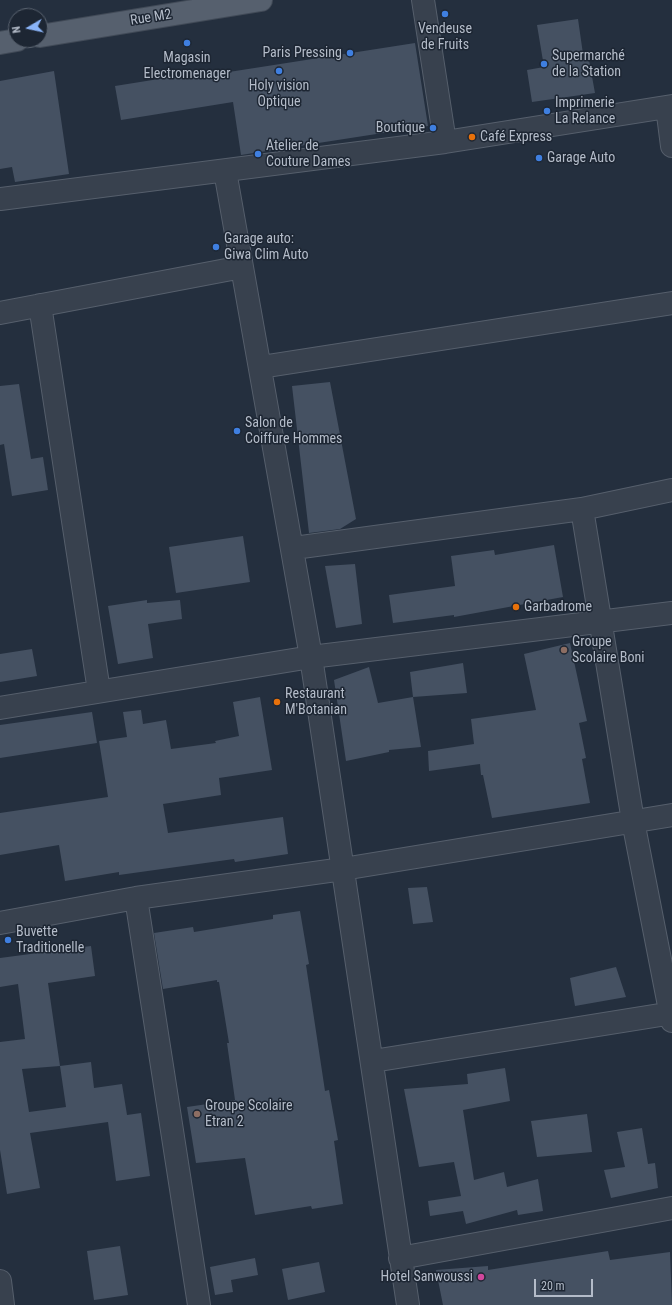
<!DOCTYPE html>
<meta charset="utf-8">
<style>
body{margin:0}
#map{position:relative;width:672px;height:1305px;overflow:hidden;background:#242f3e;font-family:"Roboto Condensed",sans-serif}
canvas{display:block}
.north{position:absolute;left:8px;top:8px;width:40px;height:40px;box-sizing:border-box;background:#1d2633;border:1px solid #59626f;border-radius:50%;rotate:261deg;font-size:11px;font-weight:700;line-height:16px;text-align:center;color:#b4bcc9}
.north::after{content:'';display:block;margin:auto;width:14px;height:18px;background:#8ab4f8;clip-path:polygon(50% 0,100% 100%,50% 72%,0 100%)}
.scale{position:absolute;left:534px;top:1279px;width:59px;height:18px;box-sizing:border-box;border:2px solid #b4bcc9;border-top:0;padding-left:5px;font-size:12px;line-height:14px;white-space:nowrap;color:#b4bcc9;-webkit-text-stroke:3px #1d2633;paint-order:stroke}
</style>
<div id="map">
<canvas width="672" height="1305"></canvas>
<div class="north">N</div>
<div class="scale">20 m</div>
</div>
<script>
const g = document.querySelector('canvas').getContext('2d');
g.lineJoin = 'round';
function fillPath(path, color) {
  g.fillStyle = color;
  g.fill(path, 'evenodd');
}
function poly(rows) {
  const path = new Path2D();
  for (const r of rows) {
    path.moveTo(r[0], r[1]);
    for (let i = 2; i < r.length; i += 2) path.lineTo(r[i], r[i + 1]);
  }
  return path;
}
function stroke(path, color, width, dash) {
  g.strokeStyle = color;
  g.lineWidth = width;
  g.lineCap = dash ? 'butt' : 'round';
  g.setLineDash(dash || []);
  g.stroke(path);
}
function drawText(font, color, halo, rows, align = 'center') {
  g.font = font + ' "Roboto Condensed",sans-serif';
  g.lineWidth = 3;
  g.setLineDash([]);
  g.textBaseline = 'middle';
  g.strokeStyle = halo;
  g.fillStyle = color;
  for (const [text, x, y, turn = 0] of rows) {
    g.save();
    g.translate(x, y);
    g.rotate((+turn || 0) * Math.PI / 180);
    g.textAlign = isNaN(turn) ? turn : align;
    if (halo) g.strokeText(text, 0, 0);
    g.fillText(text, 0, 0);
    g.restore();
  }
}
fillPath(poly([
 [578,19,584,61,589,60,595,93,532,102,527,70,544,67,537,25],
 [415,43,428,126,241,155,233,102,121,120,115,86,215,70,216,74],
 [54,71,69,174,15,182,12,167,0,169,0,81],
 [330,382,356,519,340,529,309,533,292,386],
 [19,384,31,459,43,457,48,490,12,496,4,444,0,445,0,386],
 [243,536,250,582,176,593,169,547],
 [554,545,563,597,454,617,454,615,393,623,389,595,455,586,451,556,494,550,495,555],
 [355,564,362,624,336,628,325,566],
 [147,600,147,603,180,600,182,619,148,624,153,658,118,664,108,606],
 [570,643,587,721,579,723,586,758,582,759,590,803,492,818,483,775,481,775,480,764,429,771,428,751,474,744,471,719,536,710,524,654],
 [32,649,37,676,0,682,0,654],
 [463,663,467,693,413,697,410,672],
 [369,667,378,703,413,697,421,747,389,750,389,752,346,761,334,680],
 [260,697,272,770,219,778,221,795,163,804,168,833,283,817,288,854,235,862,234,859,119,875,119,872,65,881,59,845,0,855,0,813,108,797,99,741,127,737,123,712,141,710,143,724,166,720,171,749,216,743,215,741,239,736,233,702],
 [92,712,97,743,0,758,0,725],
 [427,887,433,922,413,924,408,888],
 [300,911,309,964,306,965,325,1091,329,1090,338,1140,334,1141,343,1204,312,1209,311,1206,255,1215,245,1158,196,1163,187,1107,235,1100,227,1043,229,1043,219,982,217,982,217,980,163,989,154,933,193,927,194,932,273,919,273,915],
 [91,946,95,976,48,983,60,1066,91,1062,94,1088,122,1084,127,1115,141,1113,150,1176,116,1181,108,1122,30,1133,40,1188,7,1194,0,1150,0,1042,25,1039,18,984,0,987,0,958],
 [60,1066,66,1107,29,1112,22,1069],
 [616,967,626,997,575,1006,570,978],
 [505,1068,510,1101,463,1110,474,1180,504,1172,507,1187,538,1179,543,1211,518,1215,517,1210,466,1224,463,1211,430,1216,428,1201,461,1196,454,1162,419,1167,404,1089,468,1084,467,1074],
 [587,1114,592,1152,537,1157,531,1121],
 [642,1128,648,1164,655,1163,658,1188,611,1198,604,1170,625,1167,617,1132],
 [120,1246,128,1295,94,1300,87,1251],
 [608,1251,610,1260,670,1252,672,1305,443,1305,436,1270,488,1266,488,1270],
 [255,1258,258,1275,231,1280,233,1292,215,1295,210,1267],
 [319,1262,325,1292,288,1300,282,1269]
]), '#455162');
const minor = poly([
 [423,0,445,142],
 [667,107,672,146],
 [225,171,311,657,408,1305],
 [0,199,445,142,672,106],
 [40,305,99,691],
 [0,313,242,267],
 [261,367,672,303],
 [582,509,633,821,672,1021],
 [294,548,582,509,672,490],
 [0,708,311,657,672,613],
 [136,898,199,1305],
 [0,923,136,898,343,869,672,815],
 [373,1061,672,1013],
 [400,1258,672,1208],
 [0,1281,3,1305]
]);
const major = poly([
 [40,36,261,0],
 [0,43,17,40]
]);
stroke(minor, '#565f6c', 24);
stroke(major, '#414a57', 24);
stroke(minor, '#38414e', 22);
stroke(major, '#56606e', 22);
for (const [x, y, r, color] of [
 [445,14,4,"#3f7fe0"],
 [187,43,4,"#3f7fe0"],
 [350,53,4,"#3f7fe0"],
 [544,64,4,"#3f7fe0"],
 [279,71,4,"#3f7fe0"],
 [547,111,4,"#3f7fe0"],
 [433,128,4,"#3f7fe0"],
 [472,137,4,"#e8710a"],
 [258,154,4,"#3f7fe0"],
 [539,158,4,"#3f7fe0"],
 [216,247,4,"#3f7fe0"],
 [237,431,4,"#3f7fe0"],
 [516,607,4,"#e8710a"],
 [564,650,4,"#8d6e63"],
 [277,702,4,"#e8710a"],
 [8,940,4,"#3f7fe0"],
 [197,1114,4,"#8d6e63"],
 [481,1277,4,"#d1479c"]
]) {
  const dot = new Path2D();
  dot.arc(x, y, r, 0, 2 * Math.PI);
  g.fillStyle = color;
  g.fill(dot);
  stroke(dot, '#1d2633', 1.5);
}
drawText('14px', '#b4bcc9', '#1d2633', [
 ["Rue M2",151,18,-9]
]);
drawText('14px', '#b4bcc9', '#1d2633', [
 ["Vendeuse",445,29,"center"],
 ["de Fruits",445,45,"center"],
 ["Paris Pressing",342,53,"right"],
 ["Supermarché",552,56],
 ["de la Station",552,72],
 ["Magasin",187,58,"center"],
 ["Electromenager",187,74,"center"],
 ["Holy vision",279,86,"center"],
 ["Optique",279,102,"center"],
 ["Imprimerie",555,103],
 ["La Relance",555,119],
 ["Boutique",425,128,"right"],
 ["Café Express",480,137],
 ["Atelier de",266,146],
 ["Couture Dames",266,162],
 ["Garage Auto",547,158],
 ["Garage auto:",224,239],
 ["Giwa Clim Auto",224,255],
 ["Salon de",245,423],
 ["Coiffure Hommes",245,439],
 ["Garbadrome",524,607],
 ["Groupe",572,642],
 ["Scolaire Boni",572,658],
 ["Restaurant",285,694],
 ["M'Botanian",285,710],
 ["Buvette",16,932],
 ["Traditionelle",16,948],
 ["Groupe Scolaire",205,1106],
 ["Etran 2",205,1122],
 ["Hotel Sanwoussi",473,1277,"right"]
], 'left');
</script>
